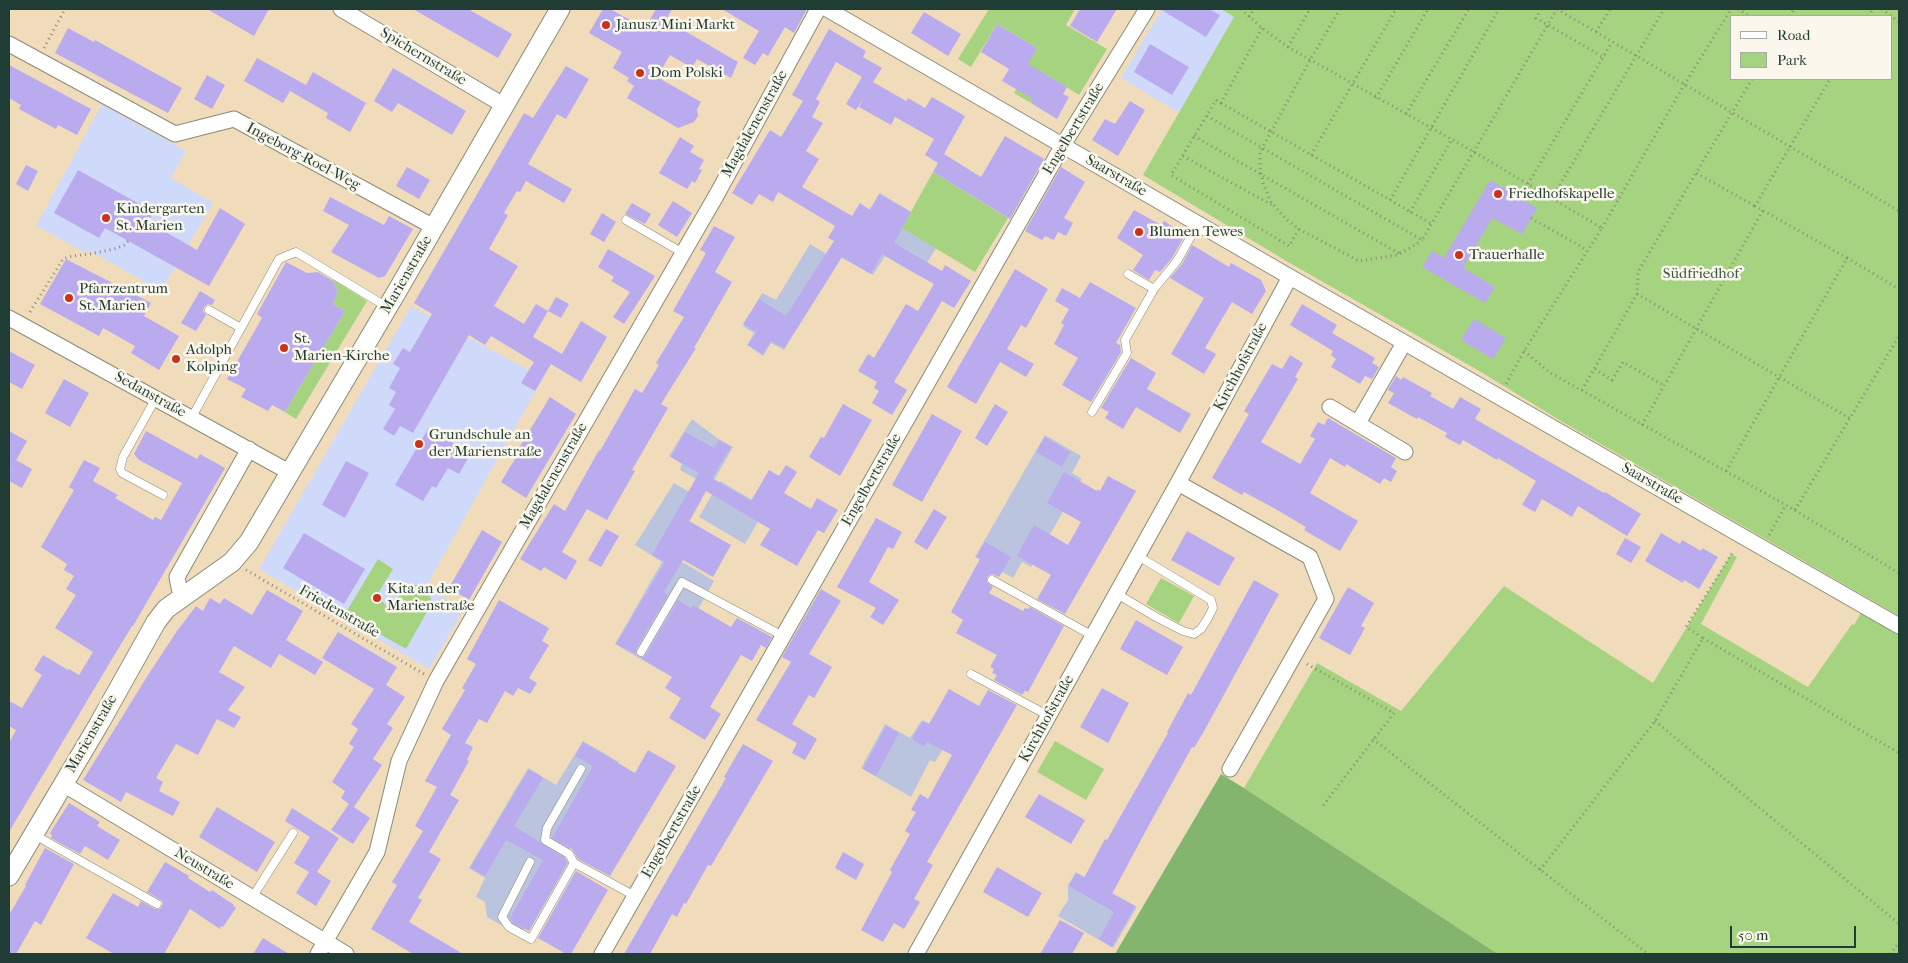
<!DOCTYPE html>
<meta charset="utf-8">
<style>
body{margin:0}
#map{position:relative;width:1908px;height:963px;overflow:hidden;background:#f0dcba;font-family:"IM FELL French Canon",serif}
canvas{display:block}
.frame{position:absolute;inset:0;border:10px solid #1f3d34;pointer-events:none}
.legend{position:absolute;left:1730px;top:15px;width:162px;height:65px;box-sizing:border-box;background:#fbf7ec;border:1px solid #a3ada2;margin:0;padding:6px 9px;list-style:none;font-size:15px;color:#1f3d34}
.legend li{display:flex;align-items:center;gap:10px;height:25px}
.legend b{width:25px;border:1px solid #a3ada2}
.scale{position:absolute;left:1730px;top:926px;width:126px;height:22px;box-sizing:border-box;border:2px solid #1f3d34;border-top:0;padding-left:6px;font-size:15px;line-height:18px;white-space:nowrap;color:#1f3d34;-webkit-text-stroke:4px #fbf7ec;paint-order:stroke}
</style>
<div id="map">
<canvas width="1908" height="963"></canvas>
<div class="frame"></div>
<ul class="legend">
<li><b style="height:6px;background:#fff"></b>Road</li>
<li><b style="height:14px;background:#a6d380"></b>Park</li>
</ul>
<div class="scale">50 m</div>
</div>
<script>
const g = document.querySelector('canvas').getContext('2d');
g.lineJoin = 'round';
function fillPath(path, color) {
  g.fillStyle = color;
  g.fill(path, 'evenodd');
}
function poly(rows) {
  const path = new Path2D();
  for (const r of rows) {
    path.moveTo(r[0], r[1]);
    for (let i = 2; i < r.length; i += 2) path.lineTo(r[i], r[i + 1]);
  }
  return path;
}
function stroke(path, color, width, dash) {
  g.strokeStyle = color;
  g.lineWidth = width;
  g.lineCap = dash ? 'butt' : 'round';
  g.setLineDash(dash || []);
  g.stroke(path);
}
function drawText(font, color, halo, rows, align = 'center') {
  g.font = font + ' "IM FELL French Canon",serif';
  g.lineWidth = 5;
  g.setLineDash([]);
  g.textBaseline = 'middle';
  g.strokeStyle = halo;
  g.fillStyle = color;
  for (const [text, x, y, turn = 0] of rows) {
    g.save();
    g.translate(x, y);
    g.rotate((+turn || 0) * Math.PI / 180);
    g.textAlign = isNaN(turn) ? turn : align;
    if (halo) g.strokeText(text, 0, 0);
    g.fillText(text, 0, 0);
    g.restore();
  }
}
fillPath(poly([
 [1162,9,1221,9,1235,17,1179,113,1121,78],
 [102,104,186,151,171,178,213,203,161,291,90,251,84,252,36,226],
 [411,306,543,378,426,587,464,609,429,669,259,569]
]), '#cfdafa');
fillPath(poly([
 [880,193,911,212,902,228,936,248,919,276,885,256,873,275,840,257],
 [810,244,839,262,784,350,771,343,763,356,747,345,754,333,743,326,762,293,776,300],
 [692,419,717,438,733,447,710,487,680,470,682,464,669,456],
 [1045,435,1081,456,1072,473,1082,479,1031,567,1022,562,1013,578,975,557],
 [720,481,766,508,745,544,699,517],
 [674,483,702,499,671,555,714,581,663,672,615,644,662,562,635,545],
 [922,720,952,735,935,762,930,760,911,797,861,768,885,724,910,738],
 [583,741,619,762,520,936,487,917,485,902,476,897,485,878,469,868,528,768,556,785],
 [1076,872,1137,907,1113,948,1058,916,1068,900,1068,885]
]), '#bac4de');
fillPath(poly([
 [989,9,1075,9,1066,25,1107,49,1079,95,1047,75,1031,103,1014,93,1026,72,1024,70,1037,48,997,24,971,67,958,59],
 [1221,9,1899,9,1899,616,1561,421,1481,372,1288,262,1143,175,1234,17],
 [1732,16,1892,16,1892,79,1732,79],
 [933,172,1008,218,975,272,902,228],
 [332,279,367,301,296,419,285,412,345,311,333,304,338,291],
 [1731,554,1737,557,1701,624,1808,687,1852,624,1854,625,1861,613,1899,635,1899,954,1498,954,1244,788,1317,663,1401,711,1504,586,1653,683],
 [378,559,393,569,377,595,387,607,391,608,399,595,410,584,417,585,430,596,432,603,406,649,345,614],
 [1161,578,1194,596,1179,623,1146,604],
 [1055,741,1104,769,1086,800,1037,772]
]), '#a6d380');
fillPath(poly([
 [1221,774,1244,788,1498,954,1115,954]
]), '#84b56e');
fillPath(poly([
 [207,9,269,9,254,36],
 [413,9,468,9,512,34,498,58],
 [603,9,610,9,645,28,656,9,672,9,666,20,738,62,731,78,697,59,692,68,670,55,657,77,701,102,697,109,698,116,694,122,678,128,627,98,634,86,627,81,629,78,613,68,622,52,589,33],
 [722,9,807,9,794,33,785,27,768,56,763,53,755,65,743,58,759,31],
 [1080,9,1117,9,1097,42,1070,26],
 [1160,9,1209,9,1220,15,1206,37],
 [924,12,961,34,948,56,911,33],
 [997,24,1037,48,1028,64,1067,87,1063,94,1069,97,1057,119,1031,103,1033,99,1002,81,1009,69,981,52],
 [68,28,94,42,95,40,182,88,168,113,55,53],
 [829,29,866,51,863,57,882,68,873,82,906,101,908,98,925,108,932,97,965,116,944,154,981,177,1005,136,1044,159,1010,219,933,172,938,163,925,155,934,139,895,117,891,125,859,107,864,98,856,110,846,104,862,77,836,62,816,99,820,102,812,117,823,123,806,151,819,159,802,187,852,216,860,203,870,210,879,194,911,212,894,243,942,271,945,265,971,281,954,308,942,301,894,382,907,390,892,415,872,403,879,391,874,388,877,382,858,371,868,354,874,358,906,304,918,311,934,284,882,254,871,274,842,257,784,348,771,341,763,354,748,345,757,332,743,324,759,299,786,316,834,241,828,238,835,226,778,192,773,202,759,194,752,205,732,193,770,130,781,137,803,101,792,95],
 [1150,44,1189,67,1172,95,1134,72],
 [257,58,306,85,313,72,366,103,350,132,326,118,328,113,290,91,283,103,244,81],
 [9,65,91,109,77,135,58,125,56,129,19,109,21,105,9,98],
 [566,66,589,79,566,119,557,114,528,164,572,189,564,203,526,181,520,192,517,191,504,213,508,215,489,249,518,266,494,306,524,324,536,304,548,311,533,337,562,354,581,321,607,337,581,382,551,364,535,391,521,383,534,362,491,336,485,345,469,335,413,433,400,426,394,436,383,429,395,409,389,405,396,392,389,388,400,368,393,364,403,348,410,352,432,314,414,303,524,113,533,118],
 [393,68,466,111,452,135,398,103,392,112,374,101],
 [207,75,225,85,212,109,194,99],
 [1130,101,1145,110,1118,156,1092,140,1105,119,1115,124],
 [680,137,694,146,690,152,704,160,699,169,702,170,695,183,692,181,687,189,659,173],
 [26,165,38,171,28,191,16,184],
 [407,167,430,180,419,199,396,186],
 [1061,167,1085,182,1064,218,1073,223,1066,236,1058,232,1054,240,1045,236,1042,240,1025,231],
 [78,170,154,212,148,222,197,250,220,208,245,224,209,286,105,228,99,238,54,213],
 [1490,180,1537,208,1522,234,1492,218,1463,268,1495,287,1485,303,1422,267,1432,251,1444,258],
 [330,197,384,225,389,216,413,229,385,276,379,278,331,252,349,225,323,211],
 [673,201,692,213,677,237,658,225],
 [632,203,651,214,645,224,625,214],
 [1134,210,1161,225,1164,221,1185,235,1172,258,1160,272,1155,270,1149,280,1133,270,1143,255,1117,238],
 [602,213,616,222,604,242,590,234],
 [714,226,735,237,715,272,732,282,694,348,696,348,661,404,668,408,632,470,635,471,607,520,587,509,562,552,577,561,566,580,544,567,541,571,520,559,554,504,565,511,599,450,600,451,635,389,642,393,659,365,656,363,684,317,673,311,706,253,700,250],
 [1192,245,1229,267,1231,263,1261,280,1266,291,1252,314,1232,302,1205,348,1216,354,1204,374,1171,354,1204,298,1170,278,1182,264],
 [608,249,655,276,624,324,613,317,630,292,611,281,614,277,598,267],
 [66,259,151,303,144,316,179,336,159,370,131,353,135,346,103,328,99,336,40,304],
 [286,262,307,273,318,272,333,281,338,291,333,304,345,311,285,412,272,405,268,411,241,397,246,389,227,379,262,318,257,314],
 [1015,269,1048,289,1026,328,1021,325,1007,349,1034,364,1026,377,1000,362,976,404,947,387],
 [1090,282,1136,308,1116,343,1120,345,1121,352,1091,402,1062,385,1078,358,1054,344,1064,325,1061,323,1069,309,1055,301,1062,288,1080,298],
 [200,291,215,300,212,305,208,304,204,307,203,311,206,315,196,331,181,323],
 [556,297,569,304,561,318,548,311],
 [1302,304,1337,325,1332,333,1375,358,1372,363,1379,367,1372,379,1365,376,1360,384,1331,367,1336,359,1331,355,1333,351,1290,325],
 [1474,319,1506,338,1493,359,1461,340],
 [9,351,35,365,22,389,9,382],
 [1290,355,1303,363,1295,377,1298,379,1261,442,1300,464,1315,439,1310,436,1318,422,1324,425,1328,418,1396,458,1391,467,1397,471,1391,482,1384,478,1380,484,1346,464,1345,467,1330,458,1310,493,1358,521,1340,551,1304,530,1306,527,1272,507,1244,492,1242,495,1212,478,1249,414,1244,411,1272,364,1282,369],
 [1131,358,1156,373,1147,389,1191,414,1180,433,1136,407,1123,429,1105,418,1109,412,1101,408],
 [1396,376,1401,380,1403,377,1432,393,1430,396,1453,409,1460,397,1481,409,1475,419,1604,493,1605,492,1641,514,1627,536,1578,506,1572,517,1542,499,1535,512,1522,505,1536,481,1498,458,1497,460,1463,440,1460,445,1445,437,1447,433,1418,417,1417,419,1388,403,1394,393,1388,390],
 [64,379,89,393,70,427,45,413],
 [550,397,576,414,526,498,501,482,521,449,519,448],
 [843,404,872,420,840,476,809,457,821,437,824,438],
 [995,404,1008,412,987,446,975,438],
 [932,414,962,431,922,502,892,485],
 [428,429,471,453,459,474,448,468,436,488,432,486,423,501,395,485],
 [9,431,27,441,9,473],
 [146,431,197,459,200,454,225,468,133,626,132,626,109,664,9,832,9,743,16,730,9,726,9,701,22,708,42,675,34,670,43,655,68,670,69,669,79,675,93,652,55,628,76,595,66,589,74,576,64,570,67,564,41,547,74,490,69,487,84,460,100,468,93,481,118,495,115,498,153,520,155,517,161,520,182,483,139,460,134,454],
 [685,432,714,448,719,440,731,447,712,478,751,501,769,470,779,476,786,465,797,472,784,493,811,509,817,498,838,510,824,533,818,530,797,566,760,545,770,529,706,491,689,521,731,545,713,577,683,560,664,592,668,595,636,649,636,654,616,644,665,562,652,555,699,473,671,457],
 [1045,437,1070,452,1062,467,1036,452],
 [16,460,32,469,22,488,9,481,9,474],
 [346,461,369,473,345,518,322,505],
 [1064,472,1097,491,1098,489,1100,491,1108,476,1136,491,1065,614,1037,599,1051,575,1017,556,1034,525,1068,545,1081,522,1047,503],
 [934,509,947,517,927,550,914,542],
 [876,518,902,532,893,549,888,547,869,582,899,600,883,625,870,617,876,608,837,587],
 [606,529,619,536,601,567,588,560],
 [482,530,502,542,469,600,449,588],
 [1187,531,1235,558,1219,586,1171,560],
 [304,533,365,569,344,604,283,568],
 [1661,533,1680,544,1682,540,1701,551,1702,548,1718,557,1699,589,1684,580,1683,583,1645,561],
 [1625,538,1641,547,1631,563,1616,554],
 [985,542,1011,557,999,577,992,574,987,577,987,582,993,587,989,593,1023,611,1025,608,1028,609,1030,607,1064,626,1028,692,1025,691,1022,695,994,680,997,675,992,673,994,669,990,667,997,655,956,633,963,620,951,612,980,559,976,557],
 [1254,580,1279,594,1203,733,1194,748,1192,747,1149,825,1112,894,1135,906,1112,947,1099,939,1114,912,1069,886,1076,873,1084,878,1105,839,1107,840,1168,733,1167,732,1188,693,1191,695],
 [1348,587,1374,603,1361,626,1365,628,1350,655,1319,638],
 [821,589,841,601,809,654,832,667,814,698,809,695,792,724,817,739,805,760,792,753,797,743,756,720,791,662,782,657],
 [267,590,303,611,286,640,323,662,315,675,279,654,271,668,234,646,219,672,245,687,228,710,241,717,234,728,217,719,198,755,176,744,156,778,163,782,159,791,180,802,173,816,126,792,121,802,83,780,148,675,177,631,196,606,203,611,210,598,220,604,224,598,252,615],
 [499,600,549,628,542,641,549,645,529,678,537,683,530,694,518,688,513,696,505,691,487,723,479,719,465,743,473,747,467,760,469,761,450,795,459,800,429,852,441,859,418,898,422,900,409,922,463,954,413,954,371,929,397,885,392,882,423,831,415,826,437,787,425,781,451,735,442,729,465,690,462,688,476,664,467,659],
 [678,600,691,608,693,605,731,627,737,618,772,637,766,648,761,645,752,661,741,655,710,707,721,714,705,740,669,718,681,698,665,688,672,677,641,658,646,655],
 [1136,620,1183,647,1167,675,1120,649],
 [338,632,397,667,386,685,405,697,387,724,393,728,373,759,382,765,354,807,370,818,353,844,331,830,349,804,341,798,345,791,332,782,354,747,349,744,358,729,351,724,374,689,322,658],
 [1102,688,1129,703,1108,743,1080,727],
 [949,689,979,706,988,690,1017,705,927,862,933,865,914,899,920,902,904,929,894,923,883,942,861,930,892,872,890,870,910,834,905,831,916,812,911,810,920,794,928,799,952,755,927,742,924,747,912,739,923,721,929,724],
 [886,726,899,733,876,776,863,769],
 [583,742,635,773,648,750,676,766,610,876,578,859,572,849,552,838,593,766,575,756],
 [743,744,773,761,711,866,708,865,686,904,684,903,677,917,672,914,650,954,624,954,726,778,724,777],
 [529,769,543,778,514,826,565,858,568,863,529,931,513,923,510,918,543,860,506,840,485,876,470,868],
 [1039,794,1085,820,1071,844,1025,817],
 [69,803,100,822,97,826,120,840,108,860,85,846,80,854,51,838,52,835,50,833],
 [217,807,275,842,257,872,199,837],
 [292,808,339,838,317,872,331,881,316,906,296,893,309,872,294,863,310,837,285,821],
 [45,848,74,864,41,925,35,921,16,954,9,954,9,915,26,886,25,885],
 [843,852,864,864,856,880,835,868],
 [165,862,189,876,188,878,210,892,212,890,234,905,233,906,236,908,223,927,221,926,220,929,190,909,164,954,114,954,86,938,113,893,138,907,141,901,155,909,160,909,163,904,162,901,147,892],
 [997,867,1042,893,1028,917,983,892],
 [576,871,608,890,571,954,566,954,538,938],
 [1060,920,1084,933,1072,954,1040,954],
 [263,938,289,954,253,954]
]), '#baabef');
const service = poly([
 [626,220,683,253],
 [1128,274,1154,289],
 [209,310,241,328],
 [156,398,123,457,120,469,122,473,163,495],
 [1092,412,1127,353,1125,340,1154,289,1177,261,1198,224],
 [192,417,279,259,296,252,387,307],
 [992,580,1093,636],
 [1117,594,1156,617,1183,631,1194,634,1201,629,1208,618,1213,608,1211,600,1138,556],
 [641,652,682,582,783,636],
 [971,674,1049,716],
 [581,769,547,828,545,840,569,854,574,863,635,896],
 [33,834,157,904],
 [530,862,502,917,509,927,531,939,574,863],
 [252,898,293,833]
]);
const minor = poly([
 [341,9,505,106],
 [827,9,1290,277,1899,626],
 [9,44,175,134,234,119,434,227],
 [9,318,291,473],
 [1330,407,1405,452],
 [1358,423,1404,343],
 [1178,483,1310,557,1326,599,1230,769],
 [181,597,177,577,249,449],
 [63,784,346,954],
 [318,954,377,852,399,761,436,681,716,196,818,9],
 [602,954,1063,145,1147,9],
 [916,954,1178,483,1290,277]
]);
const tertiary = poly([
 [9,876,99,724,156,622,166,609,232,562,249,542,396,293,560,9]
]);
stroke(service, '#888c77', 9);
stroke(minor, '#888c77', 17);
stroke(tertiary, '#888c77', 21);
stroke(poly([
 [1241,9,1262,28,1288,47,1474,152,1602,228,1524,351,1506,384],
 [1541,9,1536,18,1603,57],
 [1557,9,1899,211],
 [1738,9,1750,16],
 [1882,9,1899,22],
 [1790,16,1794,9],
 [1868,16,1873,9],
 [1249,17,1254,9],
 [1262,28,1221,103,1216,100,1171,175,1289,246,1299,229,1286,219,1271,202,1263,183,1260,167,1260,152,1310,60,1340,9],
 [1596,32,1610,9],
 [1288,47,1310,9],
 [44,48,65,9],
 [1752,79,1696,173,1755,206],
 [1376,98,1428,9],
 [1221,103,1432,224],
 [1406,114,1469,9],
 [1207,116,1422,240,1557,9],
 [1194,136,1400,254],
 [1311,155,1396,9],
 [1183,156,1272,205],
 [1528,184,1612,42],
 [1552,198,1664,9],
 [1390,200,1499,9],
 [1410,212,1452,139],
 [1531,218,1587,250],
 [1602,228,1684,85,1731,9],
 [1299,229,1359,261,1397,255,1412,247,1422,240],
 [1847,258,1899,289],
 [1637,294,1851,419],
 [30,312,63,259,72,256,90,254,114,249,125,245,128,241],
 [1524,351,1549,372,1786,505],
 [1595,369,1612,380,1623,362,1665,386],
 [1582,390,1637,294,1638,272,1696,173],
 [1642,425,1763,210],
 [1726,471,1847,258,1755,206,1830,79],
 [1795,510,1899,336],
 [1769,535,1786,505,1899,573],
 [246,570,424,674],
 [1703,638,1899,753],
 [1307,664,1394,713,1322,807],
 [1655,721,1899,924],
 [1373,739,1648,954],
 [1540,870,1655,721,1703,638,1686,627,1734,550],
 [1890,954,1899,943]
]), '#888c77', 3, [1, 4]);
stroke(service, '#fff', 8);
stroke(minor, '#fff', 15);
stroke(tertiary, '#fff', 19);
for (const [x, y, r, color] of [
 [606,25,5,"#c8321e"],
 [640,73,5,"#c8321e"],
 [1498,194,5,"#c8321e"],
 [106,218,5,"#c8321e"],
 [1139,232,5,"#c8321e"],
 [1459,255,5,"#c8321e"],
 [69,298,5,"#c8321e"],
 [284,348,5,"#c8321e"],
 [176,359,5,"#c8321e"],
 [419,444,5,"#c8321e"],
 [377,598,5,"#c8321e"]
]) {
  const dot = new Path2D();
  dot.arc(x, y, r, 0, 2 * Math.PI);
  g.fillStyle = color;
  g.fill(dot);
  stroke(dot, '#fbf7ec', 2);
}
drawText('15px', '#1f3d34', '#fbf7ec', [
 ["Janusz Mini Markt",616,25],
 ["Dom Polski",650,73],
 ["Friedhofskapelle",1508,194],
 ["Kindergarten",116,209],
 ["St. Marien",116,226],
 ["Blumen Tewes",1149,232],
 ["Trauerhalle",1469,255],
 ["Pfarrzentrum",79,289],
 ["St. Marien",79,306],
 ["St.",294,339],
 ["Marien-Kirche",294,356],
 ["Adolph",186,350],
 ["Kolping",186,367],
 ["Grundschule an",429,435],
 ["der Marienstraße",429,452],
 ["Kita an der",387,589],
 ["Marienstraße",387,606]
], 'left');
drawText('15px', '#1f3d34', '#fbf7ec', [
 ["Spichernstraße",423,57,31],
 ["Magdalenenstraße",755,124,-61],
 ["Engelbertstraße",1074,129,-59],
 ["Ingeborg-Roel-Weg",303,157,28],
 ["Saarstraße",1116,176,30],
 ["Marienstraße",407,275,-60],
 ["Kirchhofstraße",1241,367,-62],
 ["Sedanstraße",150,395,29],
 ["Magdalenenstraße",554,476,-60],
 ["Engelbertstraße",872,480,-60],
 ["Saarstraße",1652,484,30],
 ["Friedenstraße",339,612,30],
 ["Kirchhofstraße",1047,719,-61],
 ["Marienstraße",92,734,-60],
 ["Engelbertstraße",672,832,-60],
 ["Neustraße",204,869,31]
]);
drawText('15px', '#3a5b43', '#fbf7ec', [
 ["Südfriedhof",1701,274]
]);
</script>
